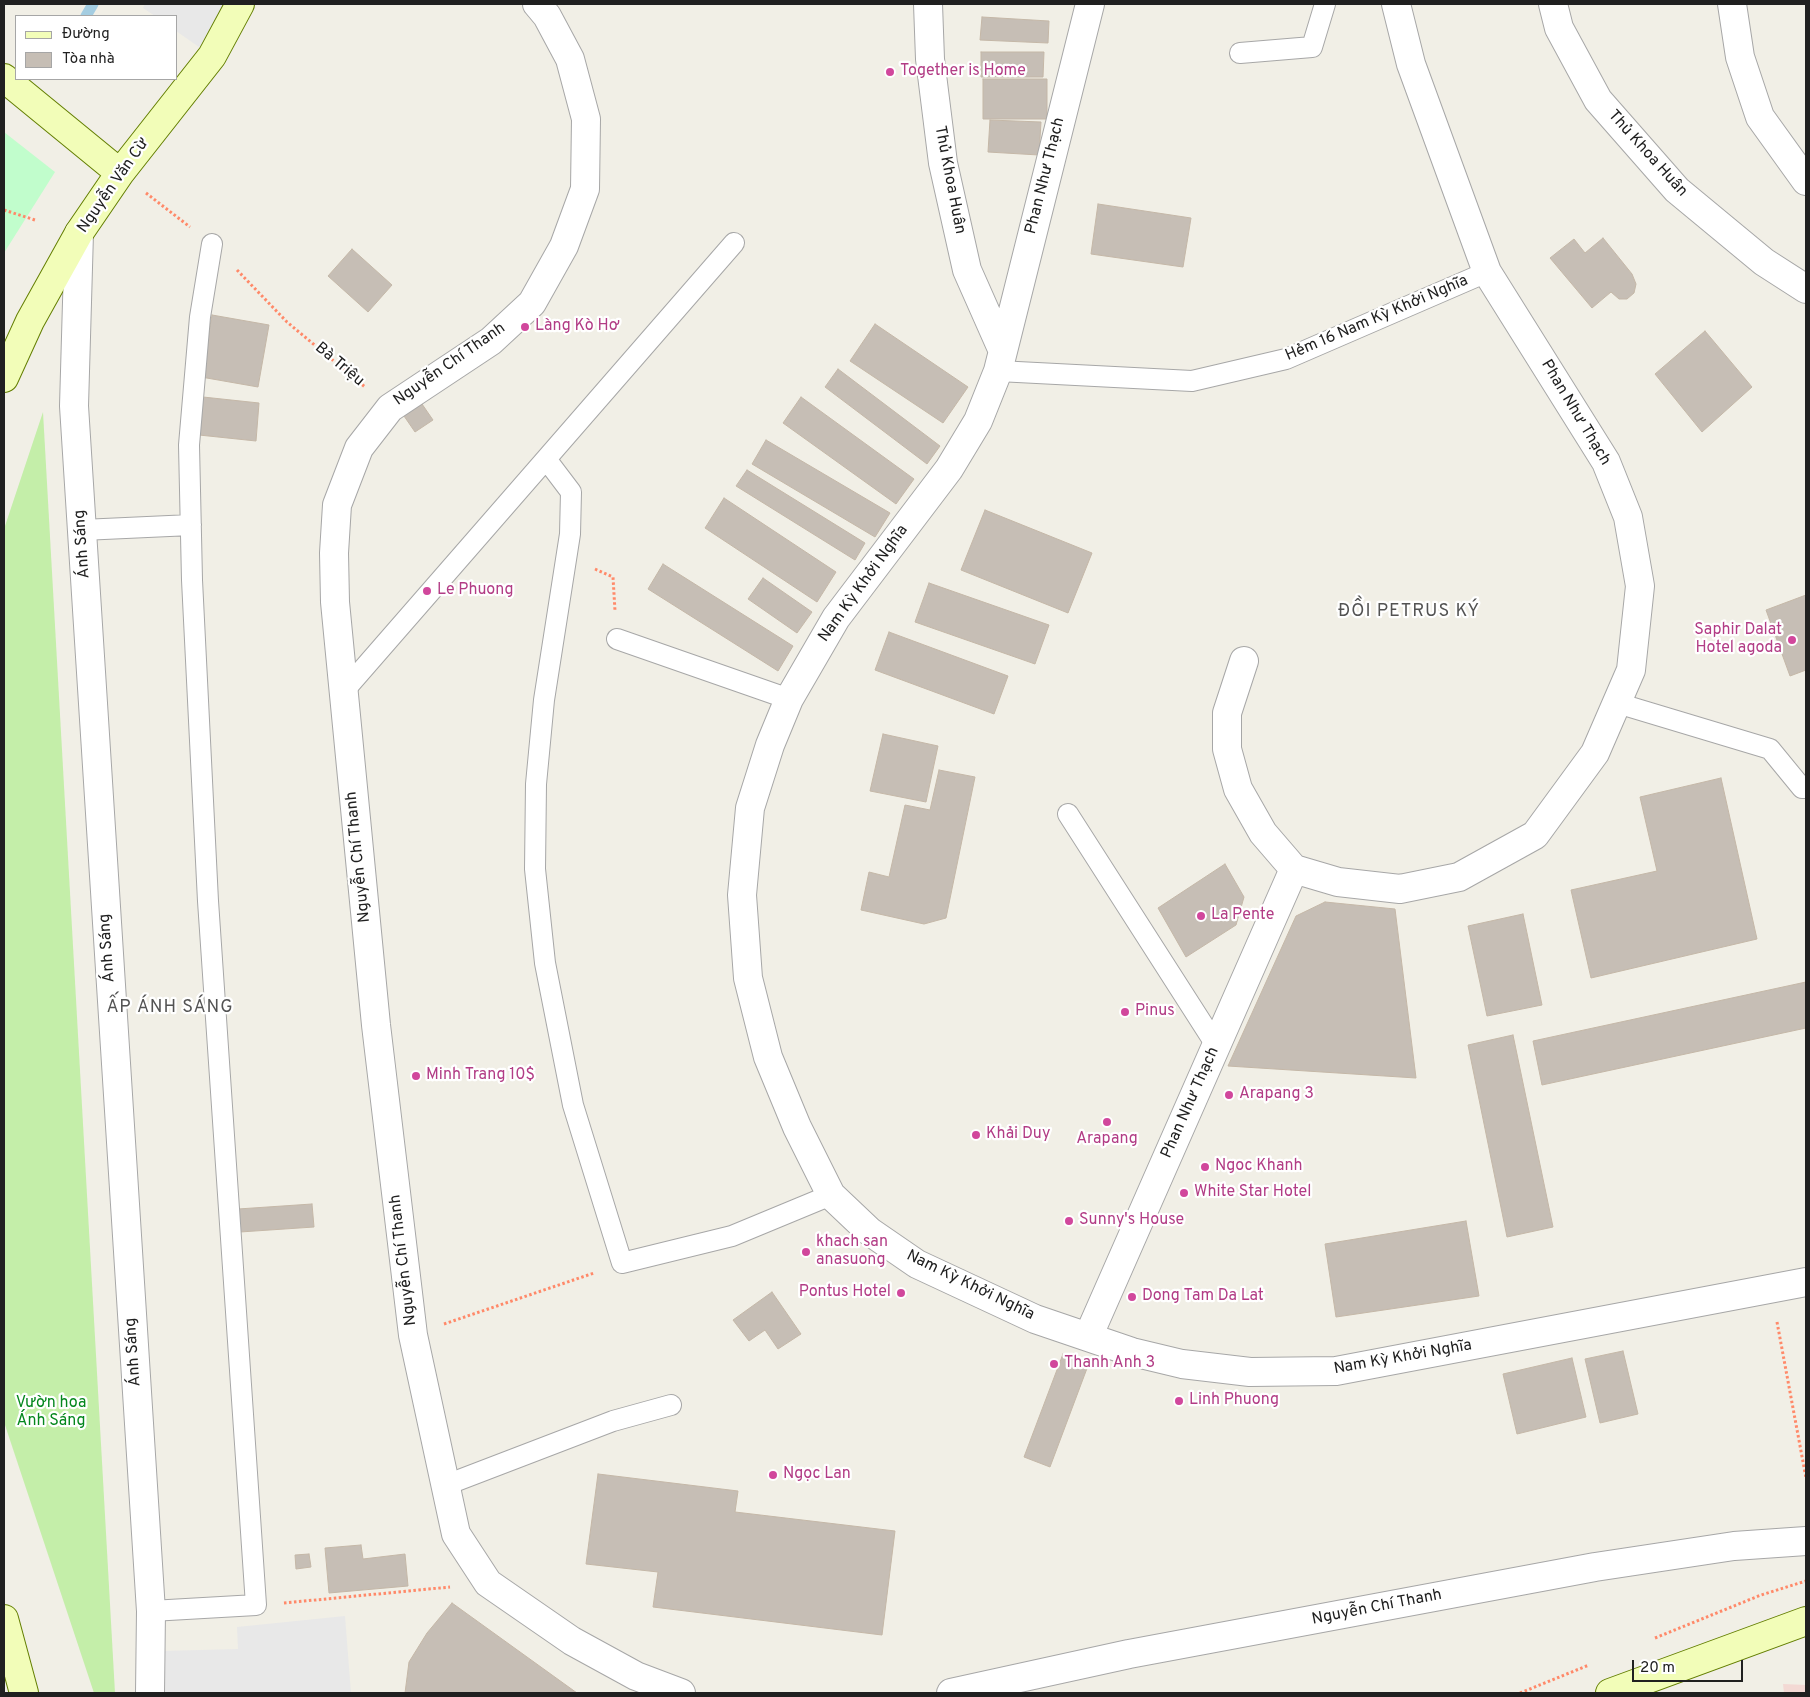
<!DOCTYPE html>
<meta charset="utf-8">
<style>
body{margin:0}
#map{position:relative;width:1810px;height:1697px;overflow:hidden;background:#f1efe6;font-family:Overpass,sans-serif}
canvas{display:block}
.frame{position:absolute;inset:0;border:5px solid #202020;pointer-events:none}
.legend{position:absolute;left:15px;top:15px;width:162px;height:65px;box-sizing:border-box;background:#fff;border:1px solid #a6a6a6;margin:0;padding:6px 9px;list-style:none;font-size:15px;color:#202020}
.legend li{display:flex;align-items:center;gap:10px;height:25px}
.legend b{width:25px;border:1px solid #a6a6a6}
.scale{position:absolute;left:1632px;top:1660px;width:111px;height:22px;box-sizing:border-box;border:2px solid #202020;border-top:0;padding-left:6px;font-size:15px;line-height:18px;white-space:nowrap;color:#202020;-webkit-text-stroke:4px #fff;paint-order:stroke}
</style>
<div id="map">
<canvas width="1810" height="1697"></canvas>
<div class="frame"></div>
<ul class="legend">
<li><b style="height:6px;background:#f2fdb8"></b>Đường</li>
<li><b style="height:14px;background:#c6beb5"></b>Tòa nhà</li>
</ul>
<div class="scale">20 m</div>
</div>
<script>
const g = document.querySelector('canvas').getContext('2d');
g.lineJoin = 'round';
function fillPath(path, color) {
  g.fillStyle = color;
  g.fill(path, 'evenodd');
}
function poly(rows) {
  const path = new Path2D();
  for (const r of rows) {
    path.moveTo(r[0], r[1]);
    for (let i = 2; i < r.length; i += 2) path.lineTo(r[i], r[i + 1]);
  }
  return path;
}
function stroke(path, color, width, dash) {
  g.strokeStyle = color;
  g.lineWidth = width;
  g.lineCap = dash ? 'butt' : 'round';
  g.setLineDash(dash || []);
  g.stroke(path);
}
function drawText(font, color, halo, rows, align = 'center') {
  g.font = font + ' Overpass,sans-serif';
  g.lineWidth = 4.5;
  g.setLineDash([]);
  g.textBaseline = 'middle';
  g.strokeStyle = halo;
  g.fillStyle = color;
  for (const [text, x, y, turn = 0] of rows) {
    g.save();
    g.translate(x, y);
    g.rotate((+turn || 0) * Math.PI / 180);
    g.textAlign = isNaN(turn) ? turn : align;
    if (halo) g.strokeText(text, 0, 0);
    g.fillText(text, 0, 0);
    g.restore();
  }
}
fillPath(poly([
 [1783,1684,1806,1685,1806,1693,1784,1693]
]), '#f3d9d4');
fillPath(poly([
 [43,412,115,1693,94,1693,4,1422,4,529]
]), '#c4eea9');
fillPath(poly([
 [4,132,55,172,4,253]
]), '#c1fdcc');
fillPath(poly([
 [145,4,240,4,212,56,176,31,176,16,155,16,143,8],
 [345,1616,351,1693,162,1693,161,1651,238,1649,237,1627]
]), '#e8e8e8');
stroke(poly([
 [86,16,93,4]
]), '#a4cde1', 11);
const building = poly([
 [982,17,1049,21,1048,43,980,40,982,17],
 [981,52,1044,52,1043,77,981,77,981,52],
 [983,79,1047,79,1047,119,983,119,983,79],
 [990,120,1041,122,1039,155,988,152,990,120],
 [1098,204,1191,218,1183,267,1091,254,1098,204],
 [1603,238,1632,274,1636,284,1634,293,1627,299,1619,299,1611,292,1592,308,1550,258,1574,239,1585,253,1603,238],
 [352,249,392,285,368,312,328,276,352,249],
 [212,315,269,325,258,387,201,377,212,315],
 [875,324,968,387,943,423,850,361,875,324],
 [1705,331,1752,387,1702,432,1655,374,1705,331],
 [838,369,940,446,927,464,825,387,838,369],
 [203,397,259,403,256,441,199,435,203,397],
 [801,397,914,479,896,504,783,423,801,397],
 [422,404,433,420,415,432,404,416,422,404],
 [766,440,890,513,875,537,752,464,766,440],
 [747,470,865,543,855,560,736,486,747,470],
 [724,498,836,572,817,602,705,528,724,498],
 [985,510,1092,553,1068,613,961,570,985,510],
 [663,564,793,646,778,671,648,589,663,564],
 [763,578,812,612,797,633,748,599,763,578],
 [929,583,1049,625,1035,664,915,622,929,583],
 [1806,595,1806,670,1790,676,1766,610,1806,595],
 [889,632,1008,676,994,714,875,670,889,632],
 [883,734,938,746,926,802,870,791,883,734],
 [939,770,975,777,946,918,924,924,861,910,869,872,889,877,905,805,930,810,939,770],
 [1721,778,1757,939,1591,978,1571,890,1657,871,1640,797,1721,778],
 [1225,864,1244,897,1236,925,1186,957,1158,908,1225,864],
 [1325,902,1395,909,1416,1078,1228,1066,1296,916,1325,902],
 [1523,914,1542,1005,1487,1016,1468,926,1523,914],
 [1806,982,1806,1028,1542,1085,1533,1041,1806,982],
 [1513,1035,1553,1227,1507,1237,1468,1045,1513,1035],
 [312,1204,314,1227,240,1232,238,1209,312,1204],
 [1466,1221,1479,1296,1336,1317,1325,1244,1466,1221],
 [772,1292,801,1334,778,1349,765,1330,749,1341,733,1320,772,1292],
 [1623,1351,1638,1414,1600,1423,1585,1359,1623,1351],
 [1063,1354,1089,1363,1050,1467,1024,1457,1063,1354],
 [1572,1358,1586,1417,1517,1434,1503,1374,1572,1358],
 [598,1474,738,1491,735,1512,895,1531,882,1635,653,1607,658,1572,586,1564,598,1474],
 [361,1545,363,1559,405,1554,408,1586,329,1593,325,1548,361,1545],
 [309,1554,311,1567,296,1569,295,1555,309,1554],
 [452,1603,577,1693,405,1693,409,1662,427,1633,452,1603]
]);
fillPath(building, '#c6beb5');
stroke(building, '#c4b7a7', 1);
const lane = poly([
 [1240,53,1312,47,1325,4],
 [998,371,1192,381,1286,359,1487,272],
 [546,459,734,243],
 [82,530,191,525],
 [617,639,789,699],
 [343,692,546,459,571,492,570,534,544,700,536,784,535,869,545,963,573,1105,622,1263,732,1236,831,1195],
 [1617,703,1770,749,1802,788,1806,788],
 [1068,814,1216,1045],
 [446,1485,613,1421,671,1405],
 [151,1611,256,1605,208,901,192,580,189,445,200,317,212,244]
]);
const street = poly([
 [537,4,547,16,570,59,586,119,585,189,564,246,532,303,491,341,390,408,359,448,337,505,334,553,335,602,376,1025,413,1335,456,1534,488,1583,572,1641,636,1676,681,1693],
 [928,4,930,59,943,163,967,270,1002,349],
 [1090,4,998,371,978,421,949,469,836,618,789,699,770,745,750,808,742,895,748,978,768,1057,797,1127,831,1195,869,1231,917,1264,1035,1319,1132,1352,1182,1364,1250,1372,1336,1371,1806,1282],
 [1553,4,1559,28,1598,100,1677,190,1764,262,1806,289],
 [1732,4,1740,57,1760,117,1806,181],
 [79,233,74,406,151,1611,150,1693],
 [1244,661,1227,713,1227,749,1238,789,1263,833,1294,869],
 [1088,1337,1294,869,1338,882,1400,889,1459,877,1535,835,1595,753,1631,670,1640,586,1628,517,1606,462,1487,272,1411,64,1396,4],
 [951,1693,1129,1654,1595,1567,1734,1546,1806,1541]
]);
const secondary = poly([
 [4,78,120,173],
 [4,378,30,321,79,233,120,173,212,56,240,4],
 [4,1619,24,1693],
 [1610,1693,1806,1621]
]);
stroke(lane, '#a7a7a7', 22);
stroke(street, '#a7a7a7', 30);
stroke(secondary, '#637e00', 30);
stroke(poly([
 [146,193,190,227],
 [4,210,35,220],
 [237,270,287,322,365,387],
 [595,569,613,577,615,611],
 [1777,1322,1806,1478],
 [444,1324,594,1273],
 [284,1603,450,1587],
 [1655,1638,1761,1595,1806,1581],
 [1520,1693,1589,1665]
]), '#ff8969', 3, [2.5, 2.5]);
stroke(lane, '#fff', 20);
stroke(street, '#fff', 28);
stroke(secondary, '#f2fdb8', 28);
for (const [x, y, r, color] of [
 [890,72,5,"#d1479c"],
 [525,327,5,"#d1479c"],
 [427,591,5,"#d1479c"],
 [1792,640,5,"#d1479c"],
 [1201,916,5,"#d1479c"],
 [1125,1012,5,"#d1479c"],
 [416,1076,5,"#d1479c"],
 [1229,1095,5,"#d1479c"],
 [1107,1122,5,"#d1479c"],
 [976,1135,5,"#d1479c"],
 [1205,1167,5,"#d1479c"],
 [1184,1193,5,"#d1479c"],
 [1069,1221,5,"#d1479c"],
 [806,1252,5,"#d1479c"],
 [901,1293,5,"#d1479c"],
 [1132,1297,5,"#d1479c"],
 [1054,1364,5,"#d1479c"],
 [1179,1401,5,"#d1479c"],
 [773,1475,5,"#d1479c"]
]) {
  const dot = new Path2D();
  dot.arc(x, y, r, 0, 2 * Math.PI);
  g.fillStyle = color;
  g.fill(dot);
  stroke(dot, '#fff', 2);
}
drawText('16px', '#b23c85', '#fff', [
 ["Together is Home",900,72],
 ["Làng Kò Hơ",535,327],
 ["Le Phuong",437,591],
 ["Saphir Dalat",1782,631,"right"],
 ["Hotel agoda",1782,649,"right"],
 ["La Pente",1211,916],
 ["Pinus",1135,1012],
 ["Minh Trang 10$",426,1076],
 ["Arapang 3",1239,1095],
 ["Khải Duy",986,1135],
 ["Arapang",1107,1140,"center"],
 ["Ngoc Khanh",1215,1167],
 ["White Star Hotel",1194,1193],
 ["Sunny's House",1079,1221],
 ["khach san",816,1243],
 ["anasuong",816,1261],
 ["Pontus Hotel",891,1293,"right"],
 ["Dong Tam Da Lat",1142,1297],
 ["Thanh Anh 3",1064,1364],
 ["Linh Phuong",1189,1401],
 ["Ngọc Lan",783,1475]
], 'left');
drawText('16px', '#202020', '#fff', [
 ["Thủ Khoa Huân",1647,154,48],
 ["Phan Như Thạch",1046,176,-76],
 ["Thủ Khoa Huân",949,180,79],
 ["Nguyễn Văn Cừ",114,186,-55],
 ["Hẻm 16 Nam Kỳ Khởi Nghĩa",1377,319,-23],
 ["Bà Triệu",339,365,40],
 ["Nguyễn Chí Thanh",450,365,-35],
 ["Phan Như Thạch",1575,413,59],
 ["Ánh Sáng",83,544,-94],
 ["Nam Kỳ Khởi Nghĩa",864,584,-54],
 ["Nguyễn Chí Thanh",359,857,-96],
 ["Ánh Sáng",108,948,-94],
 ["Phan Như Thạch",1191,1103,-66],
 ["Nguyễn Chí Thanh",404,1260,-97],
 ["Nam Kỳ Khởi Nghĩa",970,1286,26],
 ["Ánh Sáng",134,1352,-94],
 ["Nam Kỳ Khởi Nghĩa",1403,1358,-10],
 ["Nguyễn Chí Thanh",1377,1608,-11]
]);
drawText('16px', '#05871e', '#fff', [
 ["Vườn hoa",51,1404],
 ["Ánh Sáng",51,1422]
]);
g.letterSpacing = '1px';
drawText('18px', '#535353', '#fff', [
 ["ĐỒI PETRUS KÝ",1409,612],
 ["ẤP ÁNH SÁNG",170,1008]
]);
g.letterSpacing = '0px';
</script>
